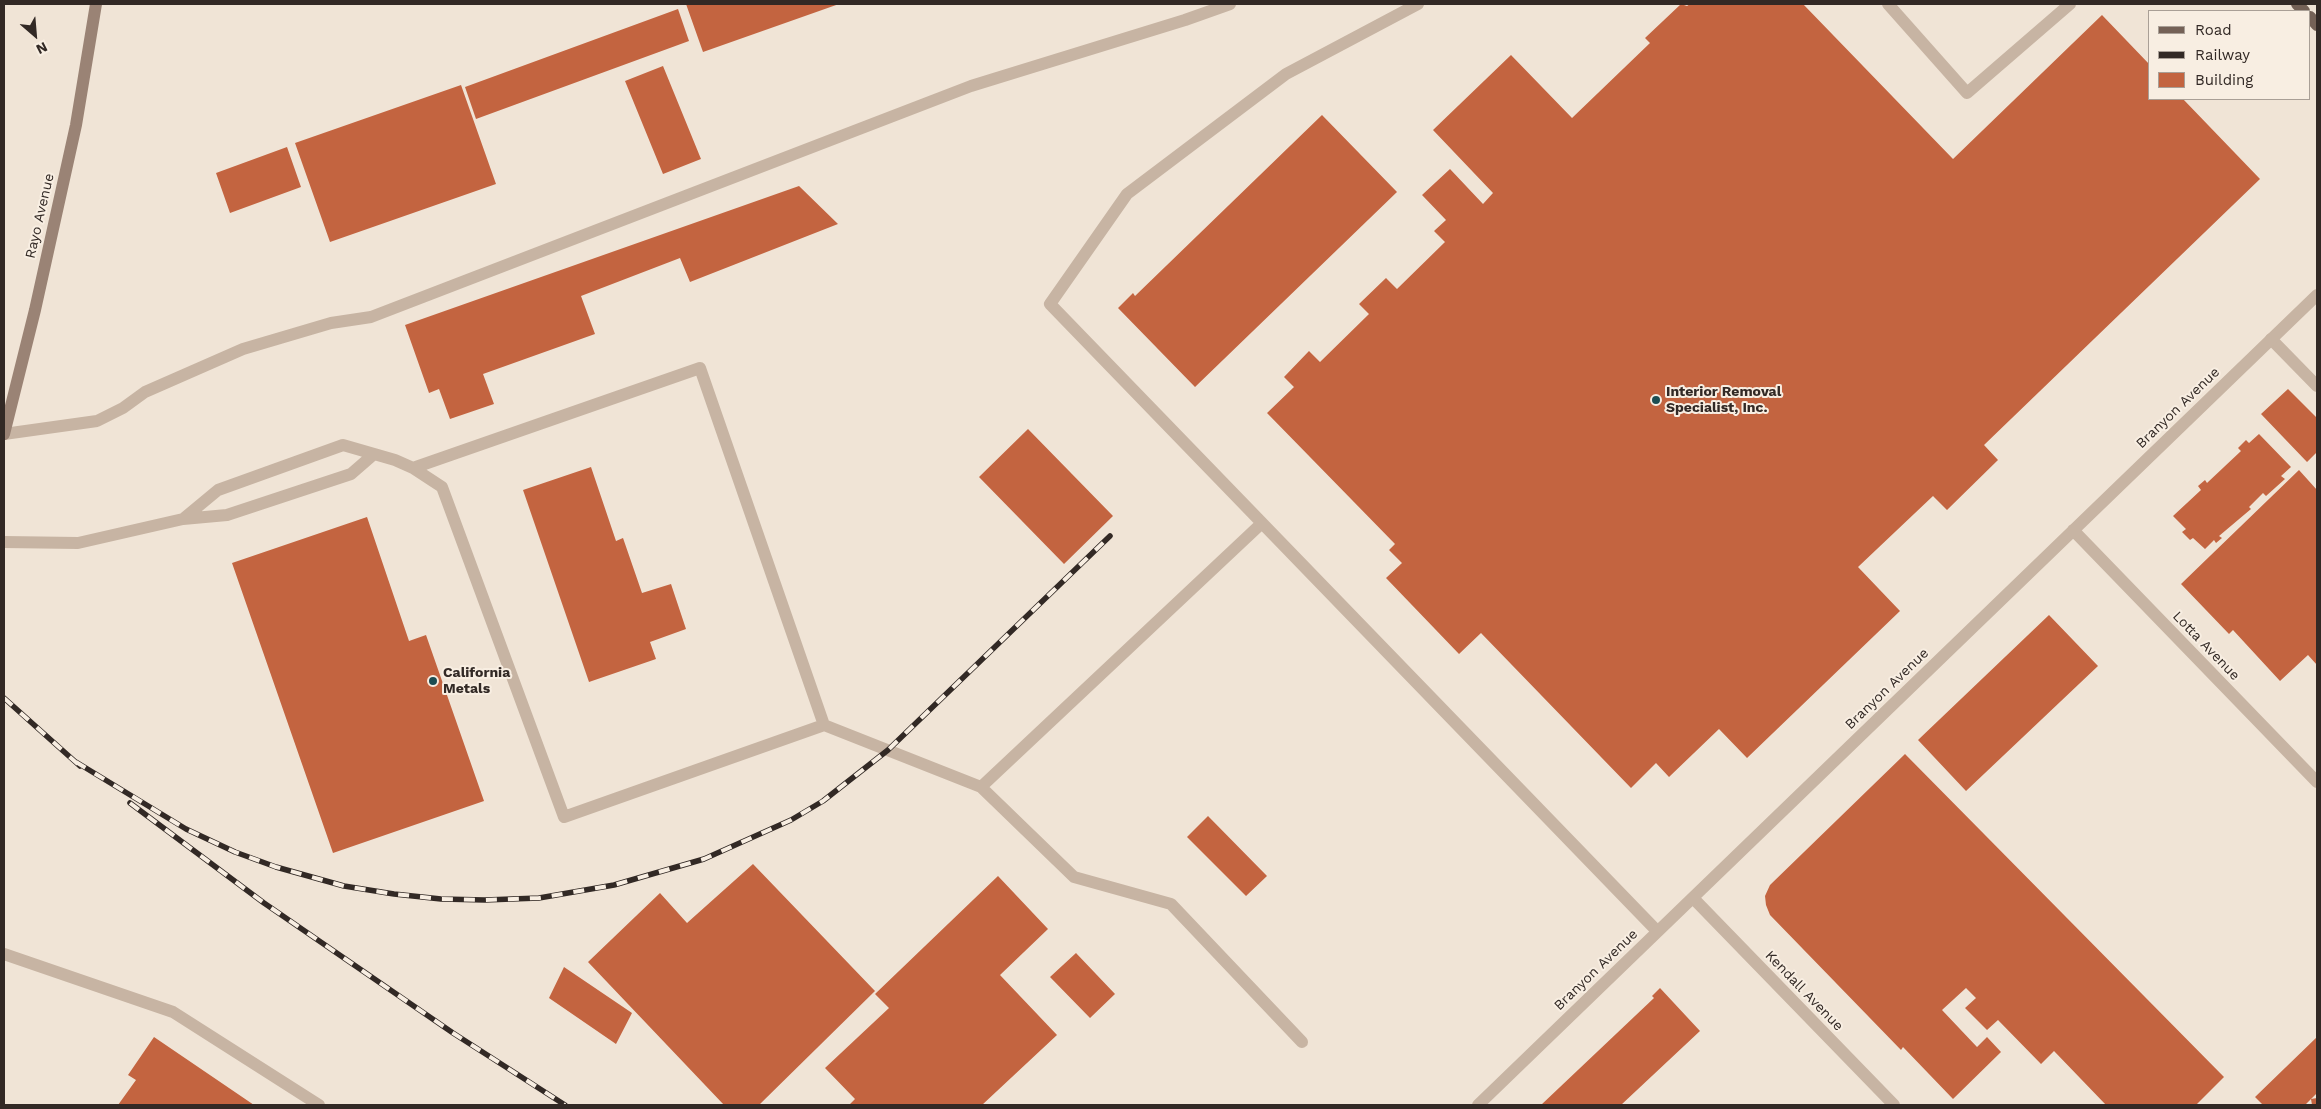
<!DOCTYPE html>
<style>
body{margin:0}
#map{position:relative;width:2321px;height:1109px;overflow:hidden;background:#f0e4d6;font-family:"Work Sans",sans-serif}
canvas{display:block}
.frame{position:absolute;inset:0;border:5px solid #322925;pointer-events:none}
.legend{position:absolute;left:2148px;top:10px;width:162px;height:90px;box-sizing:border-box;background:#f8eee2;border:1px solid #a99f96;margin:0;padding:6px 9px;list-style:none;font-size:15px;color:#322925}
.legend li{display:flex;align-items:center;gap:10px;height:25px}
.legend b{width:25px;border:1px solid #a99f96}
.north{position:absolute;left:10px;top:10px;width:50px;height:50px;-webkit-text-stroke:4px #f8eee2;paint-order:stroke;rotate:153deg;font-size:14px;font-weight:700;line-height:20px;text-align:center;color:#322925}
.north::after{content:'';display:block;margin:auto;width:18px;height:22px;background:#322925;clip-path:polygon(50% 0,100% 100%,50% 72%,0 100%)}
</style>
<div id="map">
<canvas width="2321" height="1109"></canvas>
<div class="frame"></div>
<ul class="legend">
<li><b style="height:6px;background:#746156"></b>Road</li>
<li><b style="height:6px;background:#322925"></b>Railway</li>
<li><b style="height:14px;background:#c36440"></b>Building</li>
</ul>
<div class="north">N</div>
</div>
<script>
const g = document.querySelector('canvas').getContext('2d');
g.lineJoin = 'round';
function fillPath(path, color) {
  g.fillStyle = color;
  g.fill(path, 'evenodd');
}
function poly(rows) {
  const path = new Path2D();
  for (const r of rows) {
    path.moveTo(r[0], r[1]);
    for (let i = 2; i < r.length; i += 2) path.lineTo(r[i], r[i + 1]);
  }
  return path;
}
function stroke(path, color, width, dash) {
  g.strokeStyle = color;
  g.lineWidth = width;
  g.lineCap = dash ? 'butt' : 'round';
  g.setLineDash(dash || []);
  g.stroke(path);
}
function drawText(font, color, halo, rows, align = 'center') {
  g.font = font + ' "Work Sans",sans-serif';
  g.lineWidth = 4;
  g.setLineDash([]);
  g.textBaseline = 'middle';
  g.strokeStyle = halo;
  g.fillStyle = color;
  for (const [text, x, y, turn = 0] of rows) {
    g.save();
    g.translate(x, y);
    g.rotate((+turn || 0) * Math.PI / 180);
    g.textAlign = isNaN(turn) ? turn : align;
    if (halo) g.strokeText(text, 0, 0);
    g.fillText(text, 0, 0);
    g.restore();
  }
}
fillPath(poly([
 [686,4,839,4,703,52],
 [1681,4,1687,6,1690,4,1803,4,1953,159,2102,15,2150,65,2150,99,2183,99,2260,179,1984,445,1998,460,1947,510,1933,496,1858,567,1900,611,1747,758,1719,729,1669,777,1656,763,1631,788,1481,633,1459,654,1386,578,1402,563,1389,550,1395,544,1267,413,1294,387,1284,377,1309,351,1320,362,1369,314,1359,304,1386,278,1397,289,1445,242,1434,231,1446,220,1422,195,1450,169,1483,204,1493,193,1433,130,1511,55,1572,118,1650,43,1645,38],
 [678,9,689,41,476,119,465,87],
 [663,66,701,159,663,174,625,81],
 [461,85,496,184,330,242,295,143],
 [1322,115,1397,192,1195,387,1118,308,1133,293,1135,296],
 [287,147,301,187,230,213,216,173],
 [799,186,838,224,690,282,680,258,581,296,595,334,483,374,494,404,450,419,439,389,429,393,405,325],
 [2288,389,2316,417,2317,416,2317,452,2307,462,2261,414],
 [1028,429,1113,516,1064,564,979,477],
 [2259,434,2291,467,2281,476,2285,479,2266,496,2263,493,2249,507,2251,509,2219,536,2222,538,2216,543,2214,540,2205,549,2193,538,2190,540,2182,532,2186,529,2173,516,2201,490,2198,486,2205,480,2207,483,2241,451,2238,448,2246,440,2249,443],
 [591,467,616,541,623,538,642,593,671,584,686,629,650,642,656,659,589,682,523,490],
 [2299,470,2317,490,2317,665,2308,655,2280,681,2233,630,2229,634,2181,584],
 [367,517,409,641,426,635,484,801,333,853,232,563],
 [2049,615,2098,666,1966,791,1918,740],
 [1905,754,2224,1077,2196,1105,2106,1105,2054,1051,2041,1064,1998,1020,1987,1030,1965,1008,1976,998,1966,988,1942,1010,1977,1047,1987,1037,2001,1052,1953,1099,1903,1047,1901,1050,1770,915,1766,905,1765,896,1770,885],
 [1208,816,1267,876,1246,896,1187,837],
 [753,864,875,991,759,1105,724,1105,588,962,660,893,687,923],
 [998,876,1048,929,1000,975,1057,1035,982,1105,849,1105,855,1099,825,1068,889,1008,875,994],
 [1076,953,1115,994,1090,1018,1050,977],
 [564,967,632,1013,616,1044,549,998],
 [1660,988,1700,1031,1621,1105,1541,1105,1654,998,1652,996],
 [154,1037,254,1105,118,1105,136,1080,128,1075],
 [2317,1037,2317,1093,2311,1099,2317,1098,2317,1105,2312,1105,2311,1099,2305,1105,2263,1105,2255,1097]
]), '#c36440');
stroke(poly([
 [1418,4,1286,74,1127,194,1050,304,1657,931],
 [1888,4,1967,93,2070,4],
 [2271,339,2317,386],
 [4,434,97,421,123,408,145,392,243,349,331,323,371,317,971,86,1185,20,1230,4],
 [413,468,700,368,824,725],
 [183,519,218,490,343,445,395,460,413,468,442,487,564,817,824,725,981,787],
 [1262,523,981,787,1074,877,1171,904,1302,1042],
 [4,542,78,543,183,519,227,515,351,474,374,454],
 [4,954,173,1012,319,1105]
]), '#c7b4a3', 12);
stroke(poly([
 [2073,530,2317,782],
 [1693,898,1894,1105],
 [1478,1105,2317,295]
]), '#c7b4a3', 12);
stroke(poly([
 [4,434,35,310,76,125,96,4]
]), '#9a8375', 12);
stroke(poly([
 [2297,4,2304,11],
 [2310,17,2317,25]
]), '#746156', 12);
const rail = poly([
 [4,698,80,766],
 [76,762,186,829,235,852,276,867,344,886,394,894,441,899,485,900,539,898,614,885,704,859,791,820,823,801,888,750,1110,536],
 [130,803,264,903,453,1033,565,1105]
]);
stroke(rail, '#322925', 5.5);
stroke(rail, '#f8eee2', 4, [11]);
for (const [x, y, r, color] of [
 [1656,400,5,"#1c4d52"],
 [433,681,5,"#1c4d52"]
]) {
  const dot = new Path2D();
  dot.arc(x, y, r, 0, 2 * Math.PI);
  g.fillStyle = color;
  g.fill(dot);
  stroke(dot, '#f8eee2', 2);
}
drawText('14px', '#322925', '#f8eee2', [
 ["Rayo Avenue",40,216,-77],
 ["Branyon Avenue",2178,408,-44],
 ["Lotta Avenue",2206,646,46],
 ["Branyon Avenue",1887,689,-44],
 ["Branyon Avenue",1596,970,-44],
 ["Kendall Avenue",1804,991,46]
]);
drawText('bold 14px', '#322925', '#f8eee2', [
 ["Interior Removal",1666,392],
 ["Specialist, Inc.",1666,408],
 ["California",443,673],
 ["Metals",443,689]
], 'left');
</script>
